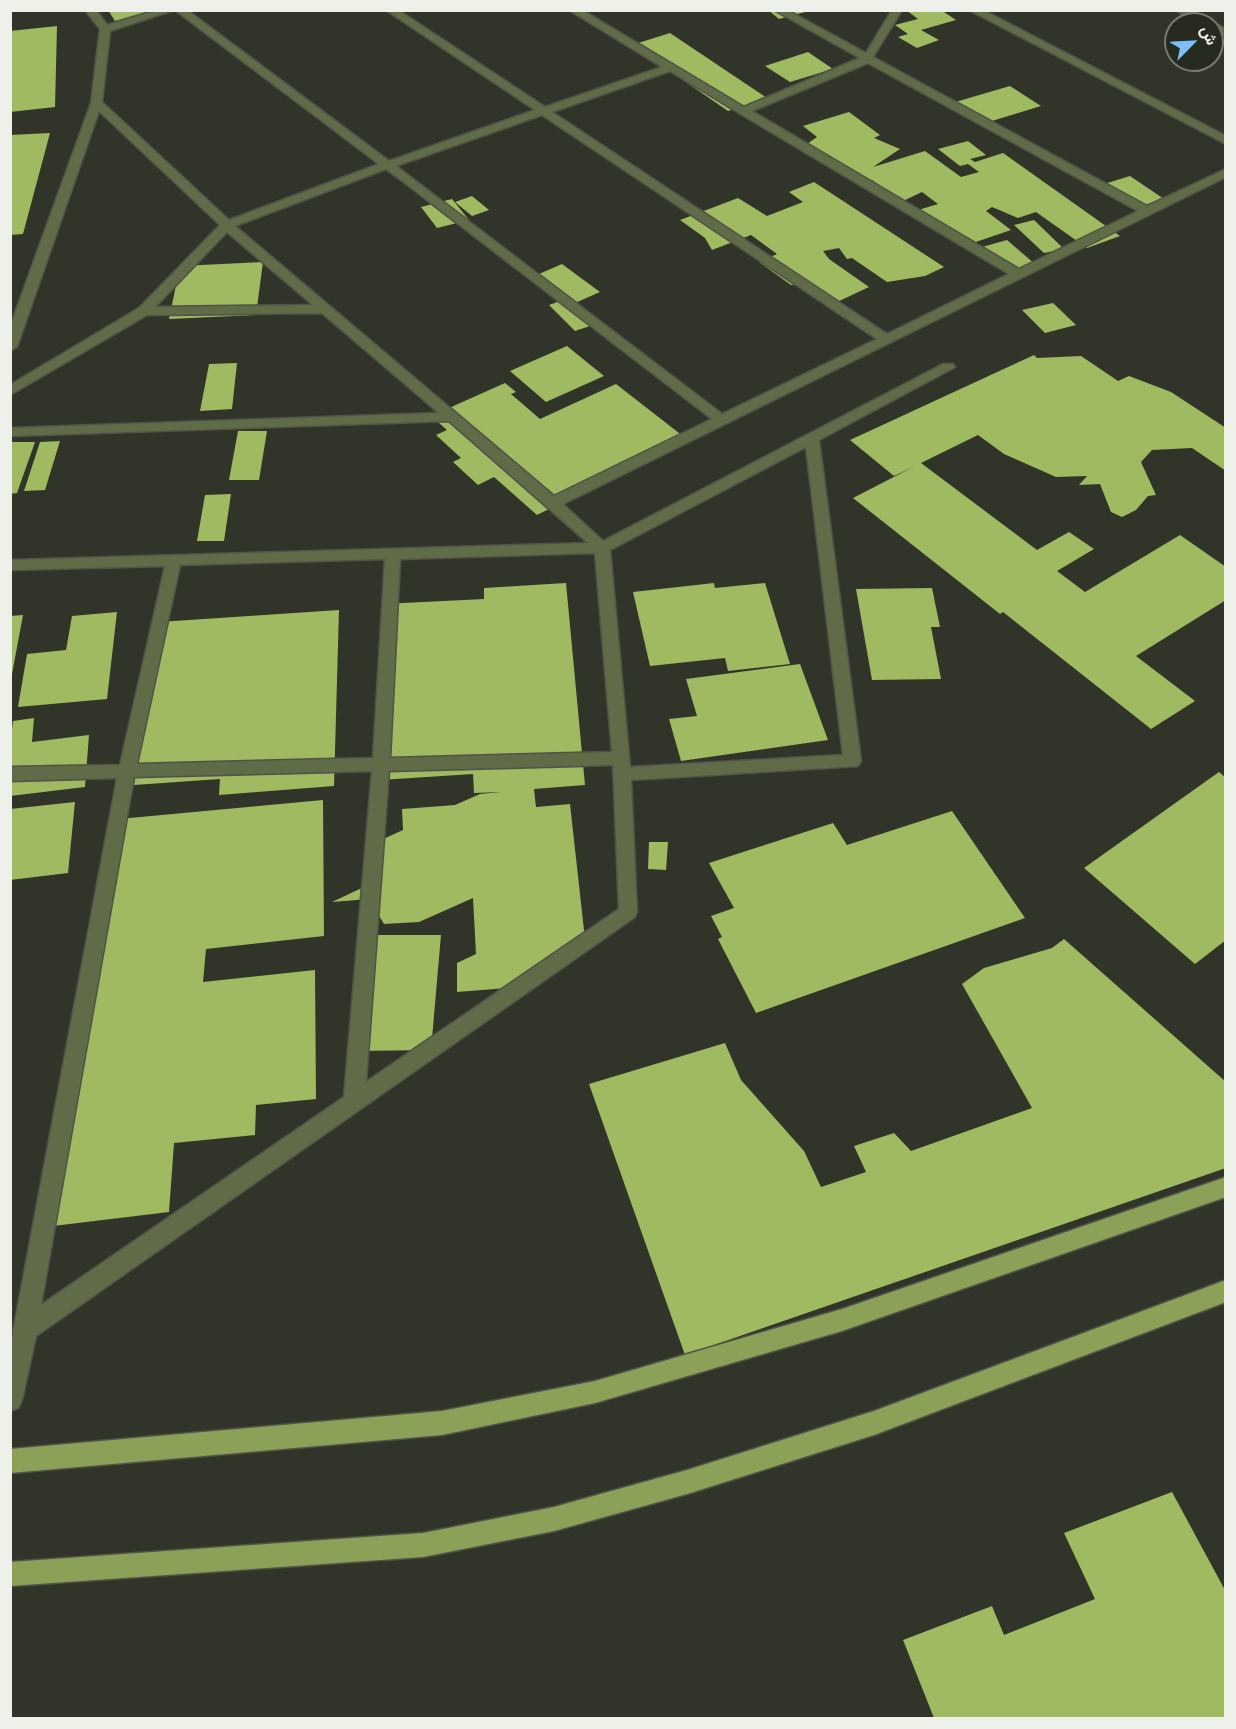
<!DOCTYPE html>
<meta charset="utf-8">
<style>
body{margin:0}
#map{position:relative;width:1236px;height:1729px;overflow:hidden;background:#313529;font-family:"Public Sans",Vazirmatn,sans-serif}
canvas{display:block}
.frame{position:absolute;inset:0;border:12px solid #eef1e9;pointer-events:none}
.north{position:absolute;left:1164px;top:12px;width:60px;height:60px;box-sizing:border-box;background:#272b1f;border:2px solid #777a70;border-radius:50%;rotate:66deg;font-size:16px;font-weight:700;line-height:24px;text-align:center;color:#eef1e9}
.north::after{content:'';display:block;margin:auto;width:21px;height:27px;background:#7dbef9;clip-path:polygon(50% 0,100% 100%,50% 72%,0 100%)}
</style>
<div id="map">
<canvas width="1236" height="1729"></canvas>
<div class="frame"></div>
<div class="north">ش</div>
</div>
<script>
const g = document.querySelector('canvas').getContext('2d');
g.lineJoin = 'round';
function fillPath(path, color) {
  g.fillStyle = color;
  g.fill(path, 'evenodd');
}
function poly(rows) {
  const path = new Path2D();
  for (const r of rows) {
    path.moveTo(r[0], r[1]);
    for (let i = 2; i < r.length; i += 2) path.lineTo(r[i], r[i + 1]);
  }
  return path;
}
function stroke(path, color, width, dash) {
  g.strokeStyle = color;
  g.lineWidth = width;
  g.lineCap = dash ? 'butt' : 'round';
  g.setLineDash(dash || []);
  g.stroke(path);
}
fillPath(poly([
 [108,10,151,10,153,14,115,21],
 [768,10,809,10,809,11,779,19],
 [906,10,941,10,956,20,921,30,939,40,917,48,898,37,908,34,895,25,918,19],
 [57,26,55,107,10,112,10,31],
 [670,33,767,98,728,111,632,45],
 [808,52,833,69,790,82,765,66],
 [1010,86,1041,106,982,124,952,103],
 [849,112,880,135,874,138,900,149,873,167,925,151,961,177,979,172,968,164,960,166,938,149,968,141,986,155,970,159,975,162,1003,153,1120,236,1087,248,1036,212,1018,218,992,207,986,211,1011,230,961,247,915,211,938,204,922,192,901,202,872,180,858,184,807,144,817,137,803,126],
 [50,133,23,234,10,235,10,135],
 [1130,176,1164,199,1135,208,1101,185],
 [814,182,944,267,925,276,887,282,852,258,847,259,839,248,823,251,829,259,869,287,835,303,806,282,791,285,759,262,777,254,751,235,712,250,705,238,680,220,738,198,767,216,803,202,789,192],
 [472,196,489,210,472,216,455,202],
 [452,199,469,220,437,228,421,207],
 [1034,220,1064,249,1044,253,1014,225],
 [1007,240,1036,265,1011,272,982,247],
 [263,262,256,315,169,319,180,266],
 [562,264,600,292,575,303,596,324,575,331,549,305,563,300,532,277],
 [1053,303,1076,325,1045,333,1022,310],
 [567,346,604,376,546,402,510,371],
 [1034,355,1037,358,1081,356,1118,381,1129,376,1171,392,1226,428,1226,471,1192,448,1152,450,1141,462,1156,495,1148,496,1136,510,1122,517,1111,512,1100,484,1079,485,1087,476,1056,477,1004,454,978,435,921,463,1037,550,1069,532,1094,549,1057,571,1085,592,1180,535,1226,567,1226,600,1136,656,1195,701,1151,729,1003,612,1000,614,853,498,915,466,894,476,850,440],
 [237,363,232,409,200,411,209,364],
 [505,383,516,392,511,394,540,419,616,384,688,440,537,515,494,477,478,485,453,462,461,458,436,435,447,430,431,416],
 [238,431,267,431,259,480,229,480],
 [60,441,45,490,24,491,40,442],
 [10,442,35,442,17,493,10,494],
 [231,494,224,541,197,541,205,495],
 [566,583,585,785,534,789,536,807,570,804,586,948,507,988,457,992,457,963,476,954,473,898,419,922,384,924,369,899,332,902,368,885,381,840,403,830,402,809,455,805,480,794,501,792,474,793,473,774,380,780,383,604,484,599,484,588],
 [714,583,715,588,765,583,790,664,728,671,725,658,650,666,633,592],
 [932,588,940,627,931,627,941,679,872,680,856,589],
 [339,610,334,786,219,795,220,779,134,785,159,622],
 [117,612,107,699,18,707,27,654,66,650,72,616],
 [23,615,12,674,10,674,10,616],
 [800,664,828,740,681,761,669,719,697,716,686,679],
 [34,718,32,742,89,735,85,787,10,796,10,744,13,721],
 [1219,772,1226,778,1226,940,1195,964,1084,868],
 [323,800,324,936,206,949,203,982,315,970,316,1099,256,1105,255,1135,174,1143,169,1212,53,1226,86,942,106,940,119,819],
 [75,802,68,873,10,880,10,809],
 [952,811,1025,918,756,1013,718,939,722,937,711,916,734,908,709,863,833,823,847,845],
 [649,842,668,842,666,870,648,869],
 [369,935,441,935,431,1050,356,1051],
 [1064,939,1226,1082,1226,1168,685,1355,589,1084,725,1043,741,1080,804,1151,821,1187,866,1172,854,1146,894,1133,911,1151,1032,1108,962,984,984,968,1052,948],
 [1172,1492,1226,1592,1226,1718,934,1718,903,1640,992,1606,1004,1635,1095,1599,1064,1533]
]), '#9fba61');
const minor = poly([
 [85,10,96,10,107,25,157,10,174,10,110,31,102,102,229,220,379,164,175,10,187,10,389,161,535,110,386,10,398,10,545,107,662,67,569,10,582,10,744,107,860,58,774,10,787,10,866,53,892,10,902,10,873,57,1147,206,1226,169,1226,177,563,504,603,541,943,364,953,364,955,367,819,440,861,761,858,766,631,780,637,912,635,917,36,1336,22,1400,18,1408,10,1411,10,1348,117,778,10,781,10,767,120,765,165,566,10,570,10,560,588,543,449,421,10,436,10,428,439,413,322,313,147,315,10,395,10,385,139,308,220,225,99,111,17,347,10,351,10,327,91,103,100,29,85,10],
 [868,63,1138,211,1019,269,752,111,868,63],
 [670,71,739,113,1009,274,887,334,552,112,670,71],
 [542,115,877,339,722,414,396,166,542,115],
 [386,169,401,180,712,419,554,496,235,226,386,169],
 [227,232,313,305,155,307,227,232],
 [806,447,843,755,630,767,610,550,806,447],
 [595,553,612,752,390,758,400,559,595,553],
 [385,559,373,758,137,764,180,565,385,559],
 [613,765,619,909,366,1082,389,771,613,765],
 [372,771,344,1097,41,1305,134,777,372,771],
 [969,10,983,10,1226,136,1226,144,969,10],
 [1175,10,1189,10,1226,29,1226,36,1212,30,1212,24,1200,24,1175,10]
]);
const major = poly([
 [1226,1177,1226,1197,842,1331,595,1403,442,1435,10,1473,10,1449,442,1411,595,1381,842,1309,1226,1177],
 [1226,1280,1226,1302,874,1435,687,1494,554,1531,423,1557,10,1586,10,1562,423,1533,554,1507,687,1470,874,1411,1226,1280]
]);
stroke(minor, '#4f5348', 3);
stroke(major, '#4f5348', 3);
fillPath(minor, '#606b48');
fillPath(major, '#8ba158');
</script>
